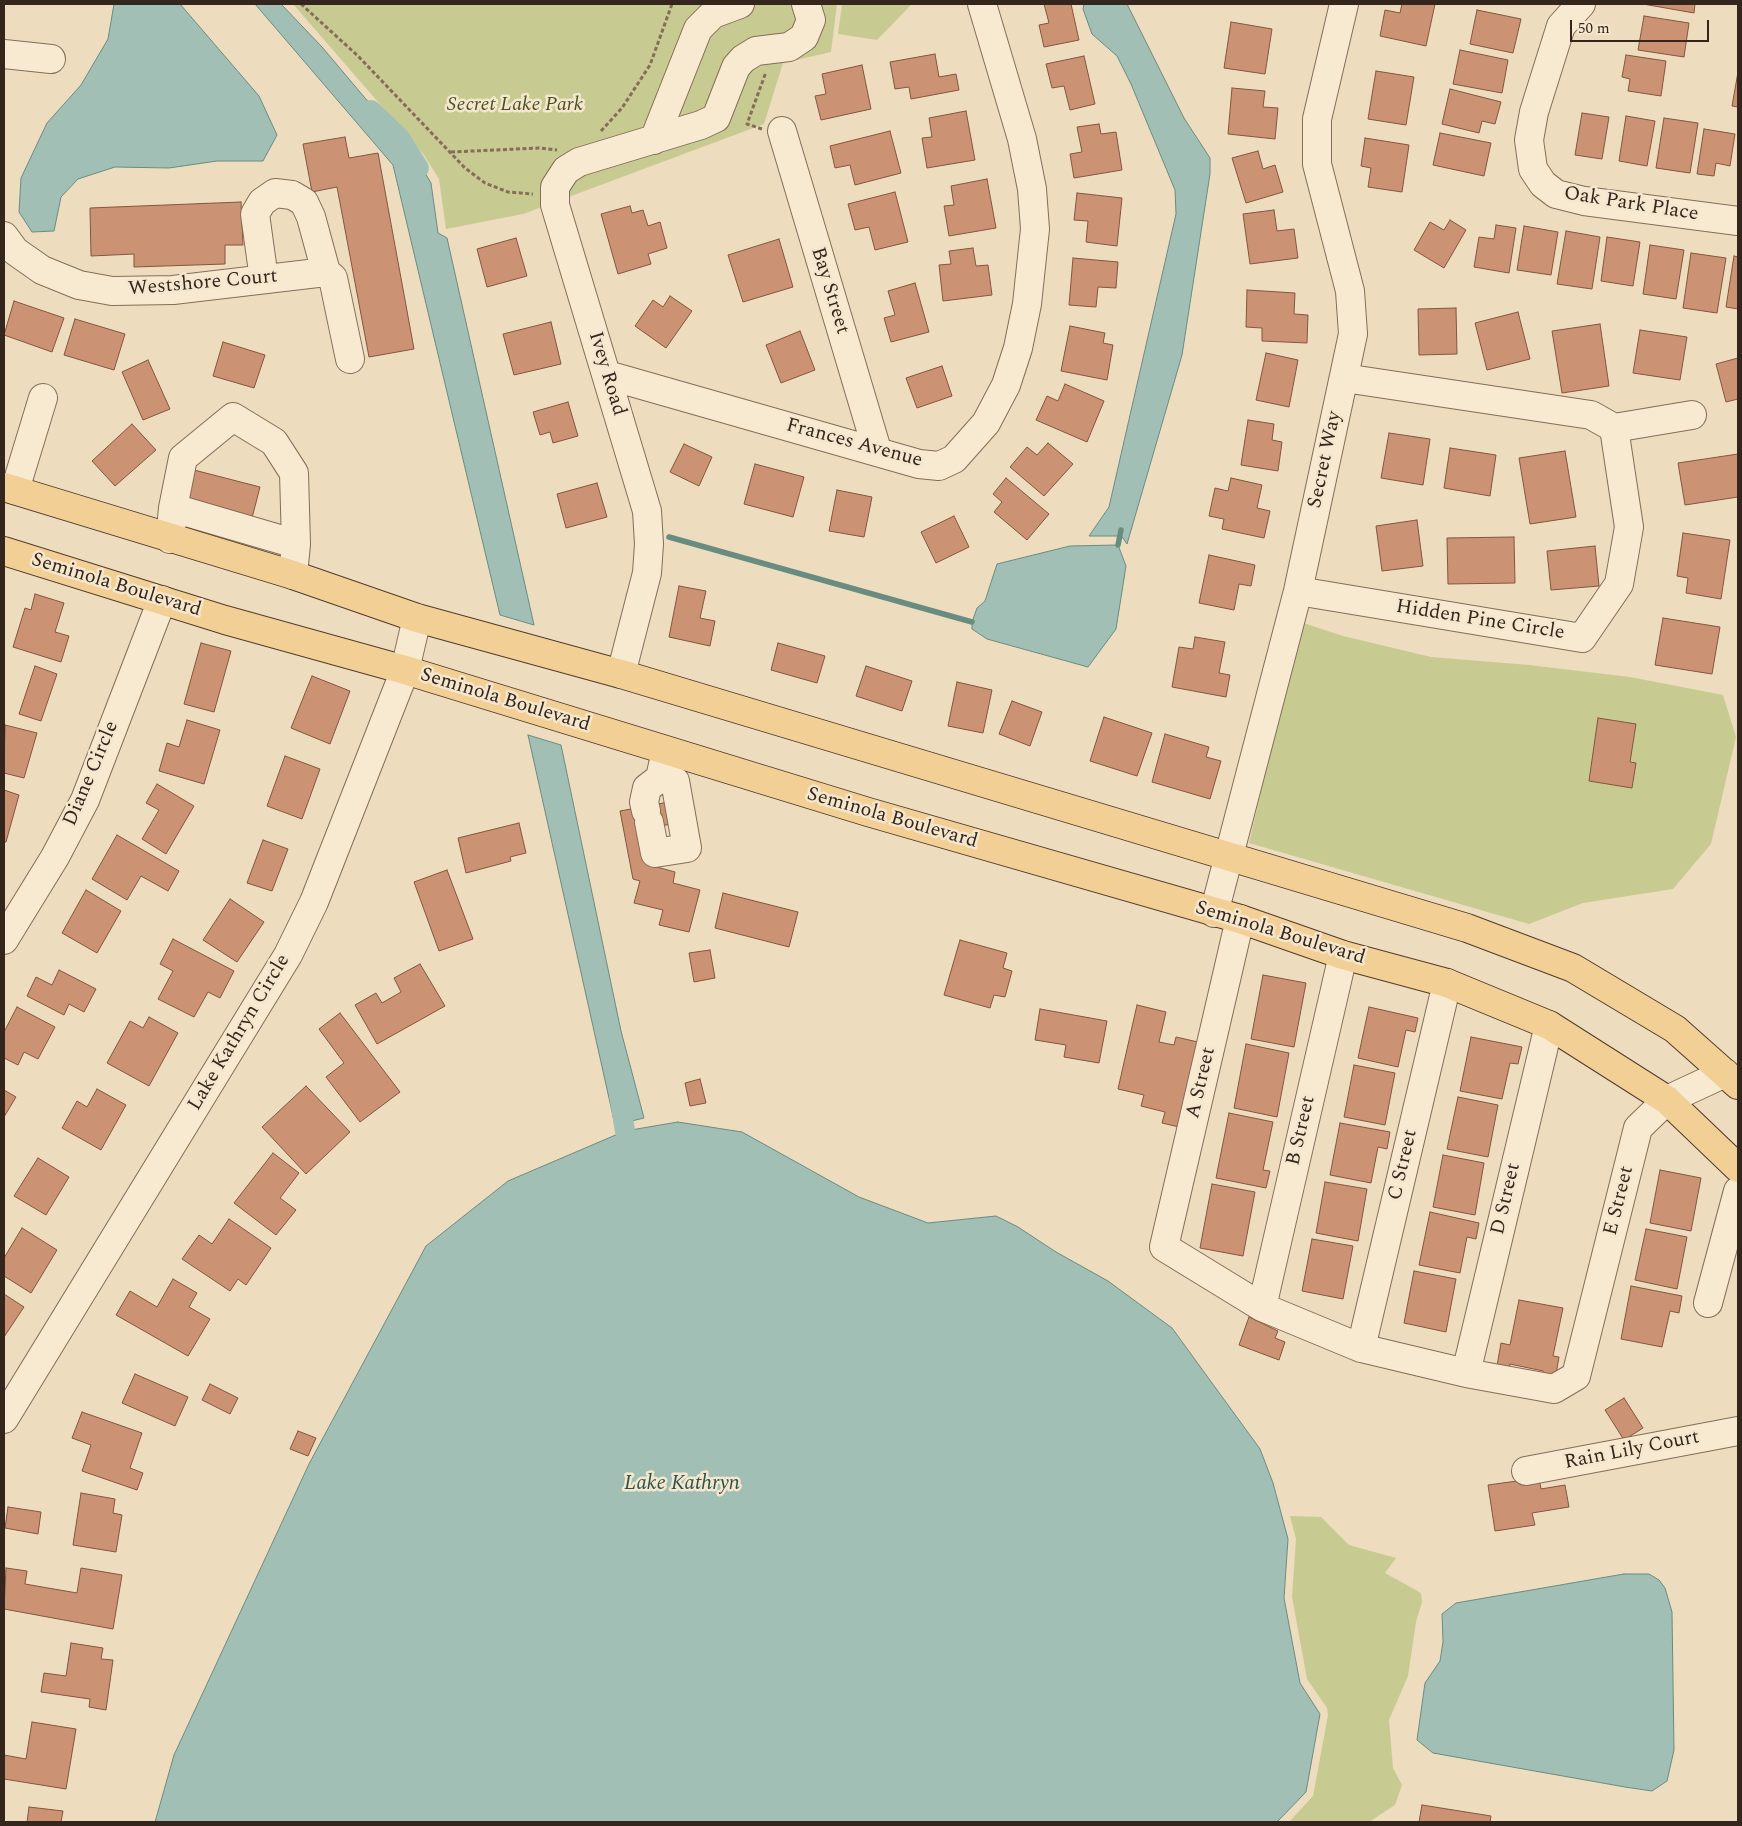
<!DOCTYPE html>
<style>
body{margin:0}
#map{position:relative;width:1742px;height:1826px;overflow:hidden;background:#eddcbe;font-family:Spectral,serif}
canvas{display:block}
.frame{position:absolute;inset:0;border:5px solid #34261c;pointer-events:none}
.scale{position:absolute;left:1570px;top:20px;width:139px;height:22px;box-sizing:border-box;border:2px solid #34261c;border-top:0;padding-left:6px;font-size:15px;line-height:18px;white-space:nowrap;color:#34261c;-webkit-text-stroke:4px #f5e7cd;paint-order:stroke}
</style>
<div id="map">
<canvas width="1742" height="1826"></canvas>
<div class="frame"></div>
<div class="scale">50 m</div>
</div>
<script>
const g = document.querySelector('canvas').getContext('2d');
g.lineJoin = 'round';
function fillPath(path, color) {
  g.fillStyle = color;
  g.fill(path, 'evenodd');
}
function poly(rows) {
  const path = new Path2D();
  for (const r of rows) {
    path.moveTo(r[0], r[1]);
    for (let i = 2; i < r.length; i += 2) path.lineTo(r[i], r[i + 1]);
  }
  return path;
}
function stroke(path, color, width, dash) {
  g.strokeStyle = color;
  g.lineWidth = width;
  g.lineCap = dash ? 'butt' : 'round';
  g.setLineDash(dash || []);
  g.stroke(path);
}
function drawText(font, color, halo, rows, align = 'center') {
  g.font = font + ' Spectral,serif';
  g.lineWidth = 5;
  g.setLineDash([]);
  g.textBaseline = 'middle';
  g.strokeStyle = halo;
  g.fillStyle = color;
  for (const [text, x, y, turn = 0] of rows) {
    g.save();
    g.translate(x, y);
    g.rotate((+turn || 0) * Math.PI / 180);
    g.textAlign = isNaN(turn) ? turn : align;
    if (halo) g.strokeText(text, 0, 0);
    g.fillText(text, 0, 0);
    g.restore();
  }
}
fillPath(poly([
 [293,4,837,4,831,52,783,63,764,124,523,214,446,229,439,179,424,155],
 [842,4,912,4,877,40,838,34],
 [1300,622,1343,636,1431,657,1529,665,1630,677,1723,695,1736,737,1711,844,1673,889,1583,903,1529,924,1249,843],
 [1290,1516,1321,1517,1349,1545,1396,1558,1385,1573,1421,1593,1422,1602,1416,1622,1408,1676,1389,1720,1393,1768,1402,1785,1395,1805,1369,1822,1289,1822,1313,1796,1328,1715,1327,1708,1307,1679,1292,1597,1296,1539]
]), '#c7cb92');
const water = poly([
 [114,4,180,4,259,96,277,135,263,161,217,161,169,168,115,167,78,179,61,197,54,231,32,232,19,212,21,178,47,123,81,85,108,39,114,4],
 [255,4,281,4,322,47,418,161,431,183,438,233,447,238,534,625,500,615,393,165,255,4],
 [1084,4,1127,4,1184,118,1210,158,1210,174,1182,355,1127,544,1123,538,1118,536,1089,536,1109,507,1176,214,1175,190,1131,84,1117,56,1092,34,1083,9,1084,4],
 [1118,545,1126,566,1116,629,1088,667,987,639,972,629,972,622,977,608,985,601,997,564,1070,546,1118,545],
 [528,735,561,745,621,1031,644,1118,615,1125,528,735],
 [678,1122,742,1132,859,1197,928,1223,996,1216,1018,1227,1056,1252,1108,1281,1172,1328,1260,1449,1273,1483,1288,1539,1284,1598,1300,1683,1320,1714,1306,1792,1277,1822,155,1822,174,1755,309,1464,426,1246,508,1181,625,1131,678,1122],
 [1624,1574,1649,1574,1659,1580,1665,1588,1672,1612,1674,1750,1667,1781,1652,1791,1625,1787,1433,1753,1417,1740,1425,1683,1440,1661,1443,1642,1442,1614,1456,1603,1624,1574]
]);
fillPath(water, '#a1bfb4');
stroke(water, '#698c81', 1);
stroke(poly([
 [669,537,972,622],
 [1118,545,1121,530]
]), '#698c81', 5.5);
stroke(poly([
 [371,110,400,138,419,168],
 [619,1095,625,1131]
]), '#a1bfb4', 20);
const building = poly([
 [1044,4,1071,4,1079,40,1044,47,1039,25,1049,23,1044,4],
 [1402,4,1435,4,1426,46,1380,36,1385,10,1400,13,1402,4],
 [1643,4,1695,4,1694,13,1643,4],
 [1477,10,1521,19,1513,53,1470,44,1477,10],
 [1644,16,1689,23,1684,57,1638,50,1644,16],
 [1231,22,1272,29,1265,74,1224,68,1231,22],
 [1460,50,1508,60,1502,93,1453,84,1460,50],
 [935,54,939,77,956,74,959,90,911,99,909,87,895,89,890,62,935,54],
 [1626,55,1666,61,1661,96,1628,91,1630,79,1622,77,1626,55],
 [1084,56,1095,104,1070,110,1064,86,1052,88,1046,64,1084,56],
 [862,65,871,109,821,120,815,96,826,94,822,74,862,65],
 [1376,71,1414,77,1406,125,1368,119,1376,71],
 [1738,72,1738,107,1732,106,1738,72],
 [1232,88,1265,91,1263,107,1278,108,1275,139,1228,134,1232,88],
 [1450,89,1501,102,1495,124,1482,121,1479,133,1442,124,1450,89],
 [966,111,975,160,927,168,922,138,932,137,929,118,966,111],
 [1582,113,1609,117,1602,159,1575,155,1582,113],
 [1626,116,1655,121,1647,166,1619,161,1626,116],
 [1664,118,1698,123,1690,173,1656,168,1664,118],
 [1099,124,1101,134,1116,132,1122,170,1074,178,1070,154,1082,152,1077,127,1099,124],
 [1704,129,1735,134,1730,166,1716,163,1714,176,1697,174,1704,129],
 [890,131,901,173,855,185,850,165,835,168,830,146,890,131],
 [1440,133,1491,143,1484,176,1433,165,1440,133],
 [345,137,349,158,378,153,414,349,369,357,337,187,312,192,303,144,345,137],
 [1365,138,1409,145,1402,192,1368,187,1371,168,1361,166,1365,138],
 [1258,151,1263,169,1275,165,1283,192,1246,203,1232,158,1258,151],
 [987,179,996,228,949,236,944,206,954,205,951,186,987,179],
 [895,192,908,242,875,250,869,227,855,230,848,204,895,192],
 [1077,193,1122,198,1117,246,1086,242,1088,221,1074,220,1077,193],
 [241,202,243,245,225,245,225,264,134,267,134,254,91,256,90,208,241,202],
 [630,206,632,213,643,210,648,226,660,222,667,248,648,254,651,264,618,274,601,214,630,206],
 [1274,210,1277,231,1294,229,1298,258,1250,264,1243,214,1274,210],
 [1450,220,1466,230,1444,268,1414,250,1430,222,1444,230,1450,220],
 [1496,225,1516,228,1509,273,1474,267,1479,237,1494,239,1496,225],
 [1524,226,1558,232,1551,275,1517,270,1524,226],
 [1566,231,1600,237,1592,289,1557,284,1566,231],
 [1607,237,1640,242,1633,286,1601,281,1607,237],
 [516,238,527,276,487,287,477,249,516,238],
 [779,239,793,287,743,302,728,255,779,239],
 [1650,245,1684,250,1676,299,1643,294,1650,245],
 [973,248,976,266,988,265,992,295,943,301,939,265,951,264,949,251,973,248],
 [1691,253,1726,258,1717,313,1683,308,1691,253],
 [1734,256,1738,257,1738,309,1726,307,1734,256],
 [1073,258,1118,262,1116,288,1098,287,1096,307,1069,305,1073,258],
 [915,283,929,332,891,342,884,318,895,315,888,291,915,283],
 [1247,290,1295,293,1294,314,1308,315,1307,343,1262,341,1262,328,1246,327,1247,290],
 [670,296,692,311,666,348,635,326,653,300,663,307,670,296],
 [14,301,64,318,52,352,4,335,14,301],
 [1456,308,1457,354,1419,355,1418,309,1456,308],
 [1518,312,1530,359,1487,370,1475,323,1518,312],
 [75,319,125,334,114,370,64,355,75,319],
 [551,322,561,364,514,375,503,334,551,322],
 [1600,324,1609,386,1562,393,1552,331,1600,324],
 [1070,326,1105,333,1103,343,1113,345,1107,380,1061,371,1070,326],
 [1640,330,1687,337,1680,380,1633,373,1640,330],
 [800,331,815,370,781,383,766,345,800,331],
 [223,342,265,355,254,388,213,376,223,342],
 [1266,353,1298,360,1289,407,1256,400,1266,353],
 [1738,358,1738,399,1726,402,1716,364,1738,358],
 [148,360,170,409,143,420,122,372,148,360],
 [942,366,952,396,917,408,906,378,942,366],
 [1065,384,1104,401,1087,442,1036,420,1047,396,1058,401,1065,384],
 [568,402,578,436,553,443,550,432,540,435,533,412,568,402],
 [1248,420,1274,424,1272,440,1282,442,1278,471,1241,465,1248,420],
 [132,424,156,450,115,486,92,461,132,424],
 [1389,433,1430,439,1423,485,1381,478,1389,433],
 [1048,443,1073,464,1044,496,1010,467,1027,447,1037,455,1048,443],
 [684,444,712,457,699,486,670,472,684,444],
 [1450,448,1496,455,1490,496,1444,488,1450,448],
 [1565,451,1576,517,1530,524,1519,458,1565,451],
 [1738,454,1738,497,1685,505,1678,463,1738,454],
 [755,464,804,477,793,517,744,504,755,464],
 [194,470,260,487,252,518,186,502,194,470],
 [1006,478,1049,514,1027,540,994,512,1002,502,993,494,1006,478],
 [1231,478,1262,485,1257,508,1270,511,1264,538,1222,529,1224,519,1209,516,1215,488,1228,491,1231,478],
 [597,483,607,517,566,528,557,494,597,483],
 [837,490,872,497,864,537,829,531,837,490],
 [954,516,969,547,936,563,921,532,954,516],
 [1417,520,1423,566,1382,571,1376,526,1417,520],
 [1683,533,1730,540,1721,599,1686,593,1688,578,1677,576,1683,533],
 [1514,537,1515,583,1448,584,1447,538,1514,537],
 [1595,546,1599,586,1551,590,1547,551,1595,546],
 [1209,555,1255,565,1251,586,1239,584,1234,610,1199,603,1209,555],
 [679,586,706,591,700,618,715,621,710,646,669,637,679,586],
 [35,594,64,603,55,632,69,636,61,662,13,647,25,608,31,610,35,594],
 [1663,618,1720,627,1712,674,1655,665,1663,618],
 [1195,637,1225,642,1219,673,1230,675,1226,697,1172,687,1179,647,1193,649,1195,637],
 [201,643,231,651,214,712,184,704,201,643],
 [778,643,825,656,817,683,771,670,778,643],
 [35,666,57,674,41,721,19,714,35,666],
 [866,666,912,681,902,711,856,696,866,666],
 [312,676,350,691,330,744,291,728,312,676],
 [957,682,992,690,983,733,948,726,957,682],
 [1012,701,1042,712,1030,746,999,734,1012,701],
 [1104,717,1152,733,1137,776,1090,761,1104,717],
 [1598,718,1636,724,1630,762,1636,763,1632,788,1589,781,1598,718],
 [187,720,220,730,204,784,159,771,167,743,179,747,187,720],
 [5,725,37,733,24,778,4,773,5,725],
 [1165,734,1209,747,1206,757,1221,761,1210,799,1152,782,1165,734],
 [285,756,320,769,302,819,267,806,285,756],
 [157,784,194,806,166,854,142,839,159,810,146,803,157,784],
 [4,790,19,795,6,842,4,842,4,790],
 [674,801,678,823,654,827,644,823,653,866,675,872,673,883,700,890,689,932,659,925,663,910,634,903,640,881,633,879,620,811,674,801],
 [519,823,526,853,510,857,511,861,466,873,458,838,519,823],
 [117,835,179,871,168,891,141,876,127,900,92,879,117,835],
 [263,840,288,849,272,891,247,883,263,840],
 [447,870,473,939,439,951,414,882,447,870],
 [86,890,121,911,97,953,62,933,86,890],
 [723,893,798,912,789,947,715,928,723,893],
 [230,899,264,922,237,962,203,940,230,899],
 [173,939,234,971,220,998,208,992,194,1017,158,999,173,971,160,964,173,939],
 [960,940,1007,953,1003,968,1012,971,1005,997,994,995,990,1008,944,995,960,940],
 [710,950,715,978,694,982,689,953,710,950],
 [420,964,445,1006,377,1044,355,1005,376,993,382,1003,401,992,394,978,420,964],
 [59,970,96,989,84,1012,69,1004,64,1015,27,996,36,977,52,985,59,970],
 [1263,975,1306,983,1294,1047,1251,1039,1263,975],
 [1137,1005,1166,1012,1159,1042,1174,1045,1176,1037,1198,1042,1179,1127,1162,1123,1165,1112,1141,1106,1144,1095,1118,1089,1137,1005],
 [17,1007,55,1027,38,1059,24,1052,18,1065,4,1058,4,1032,17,1007],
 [1369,1007,1418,1018,1415,1032,1406,1030,1398,1067,1358,1058,1369,1007],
 [1040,1009,1107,1021,1099,1063,1064,1057,1066,1045,1035,1040,1040,1009],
 [340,1013,400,1092,360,1122,326,1077,344,1063,319,1029,340,1013],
 [149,1017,178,1033,149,1086,107,1063,130,1021,143,1028,149,1017],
 [1471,1037,1522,1047,1518,1064,1510,1063,1502,1099,1460,1091,1471,1037],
 [1246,1044,1289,1053,1277,1117,1234,1108,1246,1044],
 [1354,1065,1395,1073,1385,1125,1344,1117,1354,1065],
 [700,1079,706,1103,690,1106,685,1083,700,1079],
 [306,1086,350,1132,306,1174,262,1127,306,1086],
 [97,1089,126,1105,101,1150,62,1128,77,1101,87,1107,97,1089],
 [4,1090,16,1097,4,1117,4,1090],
 [1458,1097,1498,1105,1488,1157,1447,1149,1458,1097],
 [1229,1113,1273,1122,1263,1170,1270,1171,1266,1188,1216,1178,1229,1113],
 [1340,1123,1390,1132,1387,1149,1378,1147,1371,1183,1330,1175,1340,1123],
 [273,1153,299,1173,280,1198,296,1210,276,1235,234,1203,273,1153],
 [1443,1155,1484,1163,1475,1215,1433,1207,1443,1155],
 [38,1158,69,1177,46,1215,14,1196,38,1158],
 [1660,1170,1701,1178,1691,1231,1650,1223,1660,1170],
 [1325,1182,1367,1189,1358,1241,1316,1233,1325,1182],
 [1212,1184,1255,1192,1243,1256,1200,1248,1212,1184],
 [1430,1212,1479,1223,1476,1239,1467,1237,1460,1273,1419,1265,1430,1212],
 [229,1219,271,1248,246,1285,238,1279,230,1291,182,1259,199,1235,212,1244,229,1219],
 [22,1228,57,1250,31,1293,4,1276,4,1258,22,1228],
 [1646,1229,1687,1237,1677,1289,1635,1280,1646,1229],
 [1312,1239,1353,1246,1343,1299,1302,1291,1312,1239],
 [1414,1271,1456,1279,1446,1332,1404,1323,1414,1271],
 [173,1279,197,1293,189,1307,210,1319,188,1356,116,1315,130,1291,157,1307,173,1279],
 [1631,1286,1682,1296,1679,1313,1670,1311,1662,1347,1621,1339,1631,1286],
 [4,1294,24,1307,4,1337,4,1294],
 [1519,1300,1563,1308,1553,1356,1559,1357,1555,1380,1542,1377,1543,1371,1510,1364,1509,1368,1497,1366,1501,1343,1510,1345,1519,1300],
 [1249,1317,1278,1331,1275,1338,1285,1342,1279,1360,1239,1345,1249,1317],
 [135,1374,188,1397,175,1426,122,1403,135,1374],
 [210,1384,238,1398,230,1414,202,1400,210,1384],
 [1624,1398,1643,1428,1624,1440,1605,1410,1624,1398],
 [82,1412,142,1433,130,1468,143,1473,137,1490,82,1471,91,1445,72,1438,82,1412],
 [298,1431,316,1438,308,1456,290,1449,298,1431],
 [1539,1478,1541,1489,1565,1485,1569,1507,1532,1513,1535,1525,1495,1531,1488,1485,1539,1478],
 [81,1493,115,1499,113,1513,122,1515,116,1552,73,1545,81,1493],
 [8,1507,41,1512,38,1534,5,1528,8,1507],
 [6,1568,27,1571,25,1584,77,1593,81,1568,122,1575,113,1629,4,1609,6,1568],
 [71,1643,103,1648,101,1659,113,1660,106,1710,89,1707,90,1699,41,1692,44,1673,66,1676,71,1643],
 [32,1722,76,1729,66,1789,4,1779,4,1755,26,1759,32,1722],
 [1422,1805,1491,1816,1490,1822,1419,1822,1422,1805],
 [29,1807,63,1811,61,1822,27,1822,29,1807]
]);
fillPath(building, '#cb9373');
stroke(building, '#84553d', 1);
const minor = poly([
 [1581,4,1561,26,1534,112,1529,140,1533,169,1543,184,1556,194,1584,201,1738,221],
 [4,54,51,59],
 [782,131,877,450],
 [654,140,698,29,713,14,740,4],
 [4,236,15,251,42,270,79,285,112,291,173,290,326,272,333,278,350,359],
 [264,279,255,214,262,202,275,193,292,195,304,202,311,217,326,272],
 [607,375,919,464,939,466,954,459,986,423,1006,385,1018,348,1027,304,1035,229,1032,189,1022,139,982,4],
 [1614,428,1692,415],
 [15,490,43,398],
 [173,508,296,544],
 [170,539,173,508,183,458,233,417,274,442,294,473,296,544,293,575],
 [1298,591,1582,638,1619,584,1629,527,1614,428,1591,415,1344,378],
 [621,674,647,573,649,544,647,511,555,205,555,187,566,170,579,162,701,125,716,118,736,67,743,59,756,51,789,47,804,37,811,20,806,4],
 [646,811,644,802,647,788,660,778],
 [649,822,655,853,687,848,675,781,660,778,666,751],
 [1214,913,1298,591,1353,334,1350,291,1317,164,1317,119,1344,4],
 [1240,919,1164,1247,1262,1307,1361,1348,1466,1373,1554,1389,1576,1376,1638,1128,1667,1100,1725,1073],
 [4,940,55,857,85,800,162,600],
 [1708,1303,1738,1191],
 [1262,1307,1343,955],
 [1361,1348,1447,983],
 [1466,1373,1549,1025],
 [4,1419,288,955,314,902,405,670,417,618],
 [1526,1471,1738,1431]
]);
const major = poly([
 [4,487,293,575,417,618,621,674,1467,928,1573,968,1675,1029,1738,1085],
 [4,551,225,620,405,670,868,812,1240,919,1343,955,1447,983,1549,1025,1667,1100,1738,1168]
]);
stroke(minor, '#856d57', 30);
stroke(major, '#523b2c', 30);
stroke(poly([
 [301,4,358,56,465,168,485,183,508,192,533,194],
 [762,129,747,124,766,72],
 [601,131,622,108,650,65,672,4],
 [451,152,539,148,557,150]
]), '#856d57', 3, [4, 2.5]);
stroke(minor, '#f8ead1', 28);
stroke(major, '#f2cf94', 28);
drawText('italic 20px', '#485122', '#f5e7cd', [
 ["Secret Lake Park",515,106]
]);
drawText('20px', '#34261c', '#f5e7cd', [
 ["Oak Park Place",1631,205,9],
 ["Westshore Court",203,284,-5],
 ["Bay Street",829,291,73],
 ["Ivey Road",606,374,73],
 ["Frances Avenue",854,444,15],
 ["Secret Way",1326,460,-78],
 ["Seminola Boulevard",116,586,17],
 ["Hidden Pine Circle",1480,621,9],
 ["Seminola Boulevard",505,701,17],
 ["Diane Circle",92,774,-67],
 ["Seminola Boulevard",892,819,16],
 ["Seminola Boulevard",1280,934,17],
 ["Lake Kathryn Circle",240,1033,-59],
 ["A Street",1202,1083,-77],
 ["B Street",1302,1131,-77],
 ["C Street",1404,1165,-77],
 ["D Street",1507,1199,-77],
 ["E Street",1620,1201,-76],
 ["Rain Lily Court",1632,1451,-11]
]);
drawText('italic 21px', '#2b544f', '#f5e7cd', [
 ["Lake Kathryn",682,1485]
]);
</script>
